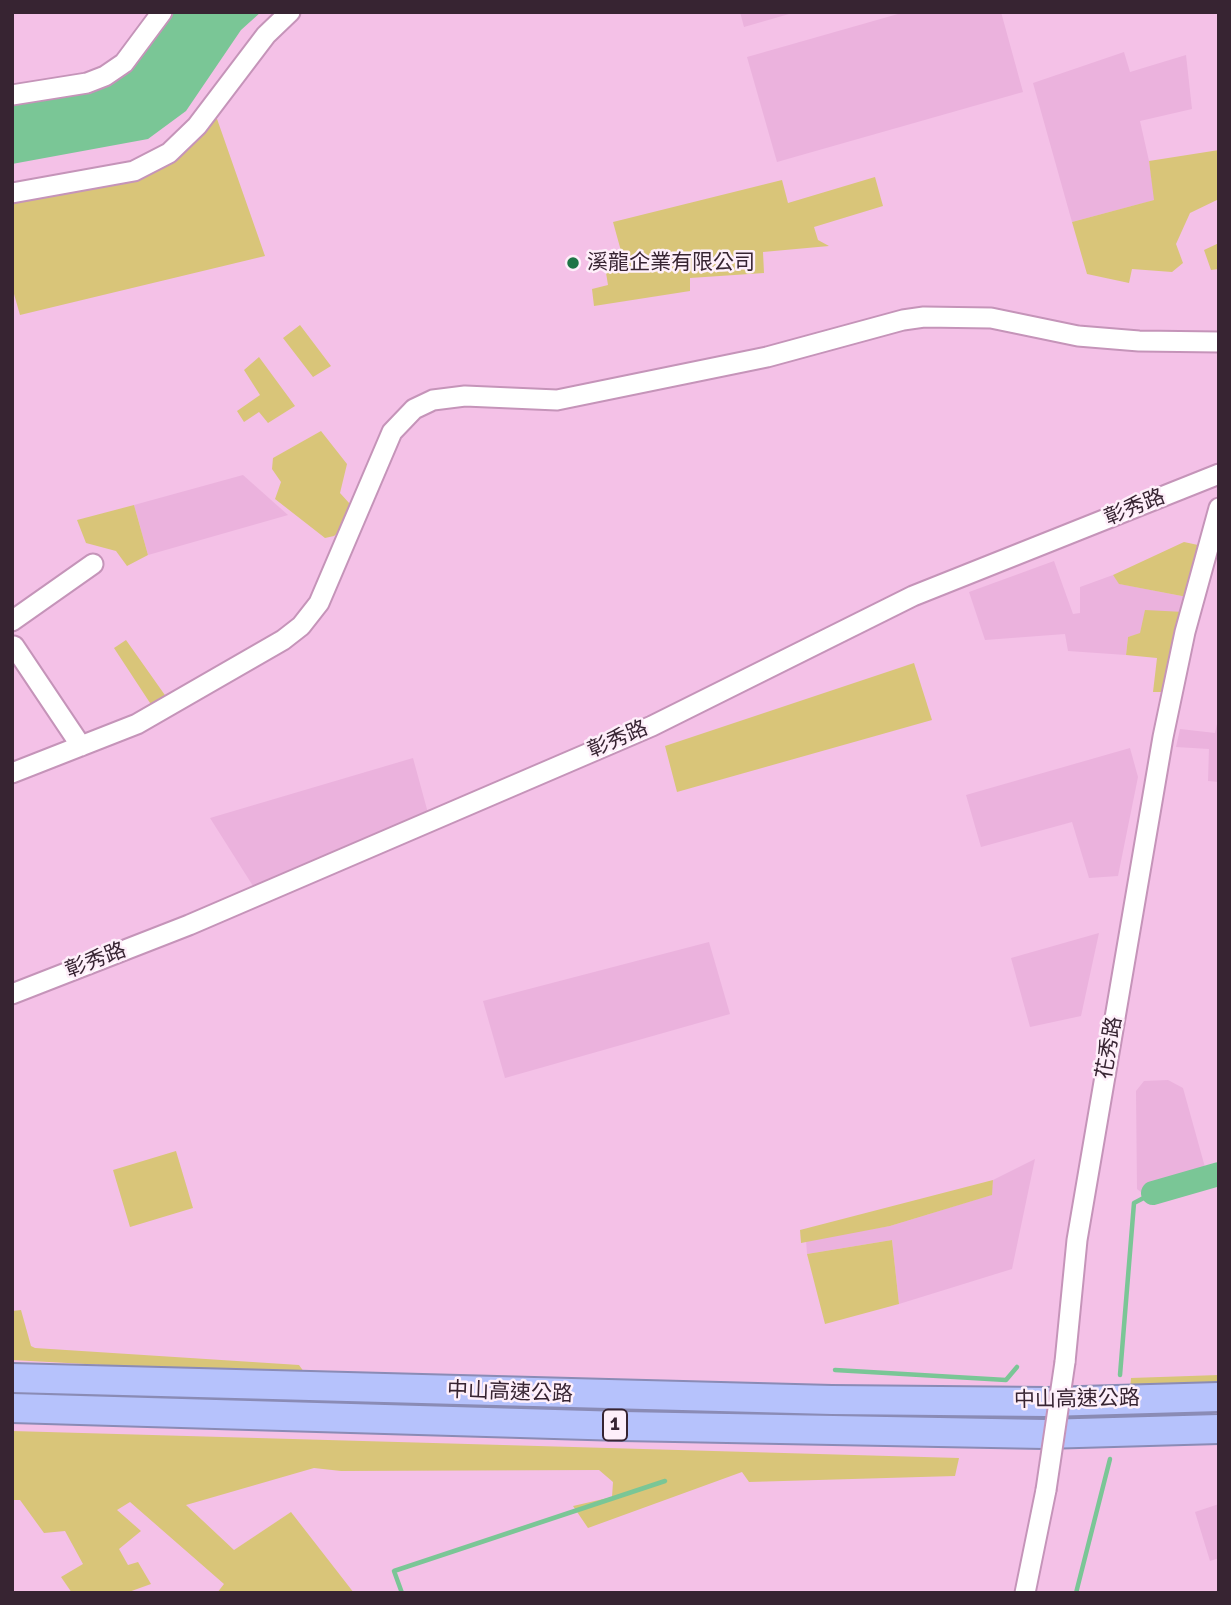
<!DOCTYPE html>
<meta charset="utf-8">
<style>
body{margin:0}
#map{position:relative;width:1231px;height:1605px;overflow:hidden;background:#f4c1e7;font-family:Signika,sans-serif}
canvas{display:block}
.frame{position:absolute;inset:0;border:14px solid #372432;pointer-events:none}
</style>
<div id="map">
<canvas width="1231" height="1605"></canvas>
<div class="frame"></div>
</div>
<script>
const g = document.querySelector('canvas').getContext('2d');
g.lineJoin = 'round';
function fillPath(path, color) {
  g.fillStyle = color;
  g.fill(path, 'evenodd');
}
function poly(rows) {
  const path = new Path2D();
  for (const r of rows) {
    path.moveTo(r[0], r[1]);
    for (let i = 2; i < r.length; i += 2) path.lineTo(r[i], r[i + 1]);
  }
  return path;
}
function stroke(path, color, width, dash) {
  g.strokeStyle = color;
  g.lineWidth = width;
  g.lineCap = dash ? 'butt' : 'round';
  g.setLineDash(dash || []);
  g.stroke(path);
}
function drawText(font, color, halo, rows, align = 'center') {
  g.font = font + ' Signika,"Noto Sans TC",sans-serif';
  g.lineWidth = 5;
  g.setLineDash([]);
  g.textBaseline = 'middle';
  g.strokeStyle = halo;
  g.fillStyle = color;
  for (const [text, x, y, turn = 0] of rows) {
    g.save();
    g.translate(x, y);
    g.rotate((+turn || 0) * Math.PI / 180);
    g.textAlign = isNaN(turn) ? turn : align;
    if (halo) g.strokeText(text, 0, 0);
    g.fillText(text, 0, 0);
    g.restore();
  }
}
fillPath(poly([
 [740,12,796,12,744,27],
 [905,12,1001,12,1023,92,777,162,747,57],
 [1124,52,1130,72,1186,55,1192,109,1140,121,1149,161,1155,200,1072,222,1033,83],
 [243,475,288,515,148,555,134,505],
 [1054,561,1073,614,1080,613,1080,587,1113,575,1120,584,1187,597,1184,612,1140,634,1128,637,1126,655,1068,651,1065,634,985,640,969,592],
 [1219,715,1219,782,1208,781,1209,749,1176,747,1180,729,1215,733],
 [1130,748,1138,777,1118,876,1089,878,1072,822,981,847,966,795],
 [413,758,428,813,253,886,210,818],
 [1099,933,1081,1016,1030,1027,1011,958],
 [709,942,730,1014,505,1078,483,1001],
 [1168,1080,1183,1088,1208,1178,1147,1197,1137,1189,1136,1091,1144,1081],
 [1035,1159,1012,1269,899,1304,892,1240,807,1254,806,1240,890,1226,991,1195,993,1180],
 [1219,1504,1219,1558,1210,1561,1195,1512]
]), '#ebb2dd');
fillPath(poly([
 [216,116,265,256,20,315,12,287,12,196,136,172],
 [1219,150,1219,199,1190,213,1176,244,1183,263,1172,272,1132,269,1129,283,1087,274,1072,222,1154,200,1149,161],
 [875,177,883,206,814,227,818,240,829,246,763,252,764,273,690,278,690,291,594,306,592,289,608,285,603,254,621,251,613,222,782,180,788,203],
 [1219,243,1219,269,1211,270,1204,250],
 [300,325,331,366,313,377,283,338],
 [259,357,295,406,268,423,259,412,244,422,237,411,260,395,244,370],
 [321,431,347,464,340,493,350,504,341,530,334,536,325,538,275,499,281,482,272,469,273,458],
 [134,505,148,555,127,566,116,551,86,543,77,520],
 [1184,542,1198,545,1187,597,1119,584,1113,575],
 [1145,610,1184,612,1168,692,1153,692,1157,658,1126,655,1128,637,1140,633],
 [126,640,167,698,152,706,114,648],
 [914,663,932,720,677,792,665,746],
 [176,1151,193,1208,130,1227,113,1170],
 [993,1180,992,1195,890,1226,801,1243,800,1230],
 [892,1240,899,1304,825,1324,807,1254],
 [21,1310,31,1346,35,1348,299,1365,307,1376,12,1360,12,1311],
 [1219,1375,1219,1387,1130,1391,1131,1378],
 [12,1431,959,1458,955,1476,749,1482,742,1472,588,1528,573,1506,612,1497,613,1482,599,1470,341,1471,314,1468,186,1505,234,1550,291,1512,354,1593,217,1593,224,1584,130,1502,117,1510,141,1531,119,1549,128,1565,138,1562,151,1584,126,1593,72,1593,61,1577,83,1564,65,1531,44,1533,20,1500,12,1500]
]), '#d9c579');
fillPath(poly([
 [170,12,261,12,241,30,186,111,148,139,12,164,12,97,111,78]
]), '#7ac696');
stroke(poly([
 [835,1370,1006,1380,1017,1367],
 [1120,1375,1134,1203,1153,1193],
 [402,1593,394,1571,665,1481],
 [1076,1593,1110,1459]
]), '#7ac696', 4.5);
stroke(poly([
 [1153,1193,1219,1174]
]), '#7ac696', 24);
const minor = poly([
 [12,95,87,83,105,76,124,63,162,12],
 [12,193,134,171,169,153,197,126,266,35,290,12],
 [12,621,93,564],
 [14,646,81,746],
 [12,773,137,724,283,640,301,626,319,603,392,432,414,409,433,400,465,396,557,400,767,357,903,320,924,317,991,318,1078,336,1139,341,1219,342],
 [12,994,189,925,652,726,913,596,1219,474],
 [1065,1362,1077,1240,1163,737,1185,632,1219,508],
 [1025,1593,1046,1490]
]);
const highway = poly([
 [12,1378,832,1400,1047,1402,1219,1397],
 [12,1408,622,1426,1044,1434,1219,1429]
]);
stroke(minor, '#c594b9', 23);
stroke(highway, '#8a8bb5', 32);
stroke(minor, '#fff', 19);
stroke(highway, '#b6c2fc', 28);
const minorBridge = poly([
 [1046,1490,1065,1362]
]);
stroke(minorBridge, '#c594b9', 23, []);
stroke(minorBridge, '#fff', 19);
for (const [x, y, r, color] of [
 [573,263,7,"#1e7446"]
]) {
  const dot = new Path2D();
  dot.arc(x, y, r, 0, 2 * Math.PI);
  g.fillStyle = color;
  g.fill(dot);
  stroke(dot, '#feeffa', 2.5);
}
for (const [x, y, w] of [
 [615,1425,24]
]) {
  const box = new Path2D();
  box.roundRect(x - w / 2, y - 15.5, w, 31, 5);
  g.fillStyle = '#feeffa';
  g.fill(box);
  stroke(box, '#372432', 2);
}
drawText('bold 19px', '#372432', null, [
 ["1",615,1425]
]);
drawText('21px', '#372432', '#feeffa', [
 ["溪龍企業有限公司",587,263]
], 'left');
drawText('21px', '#372432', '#feeffa', [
 ["彰秀路",1135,508,-22],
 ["彰秀路",618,740,-23],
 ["彰秀路",96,961,-21],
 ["花秀路",1110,1048,-80],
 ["中山高速公路",510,1393,2],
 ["中山高速公路",1077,1400,-1]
]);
</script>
